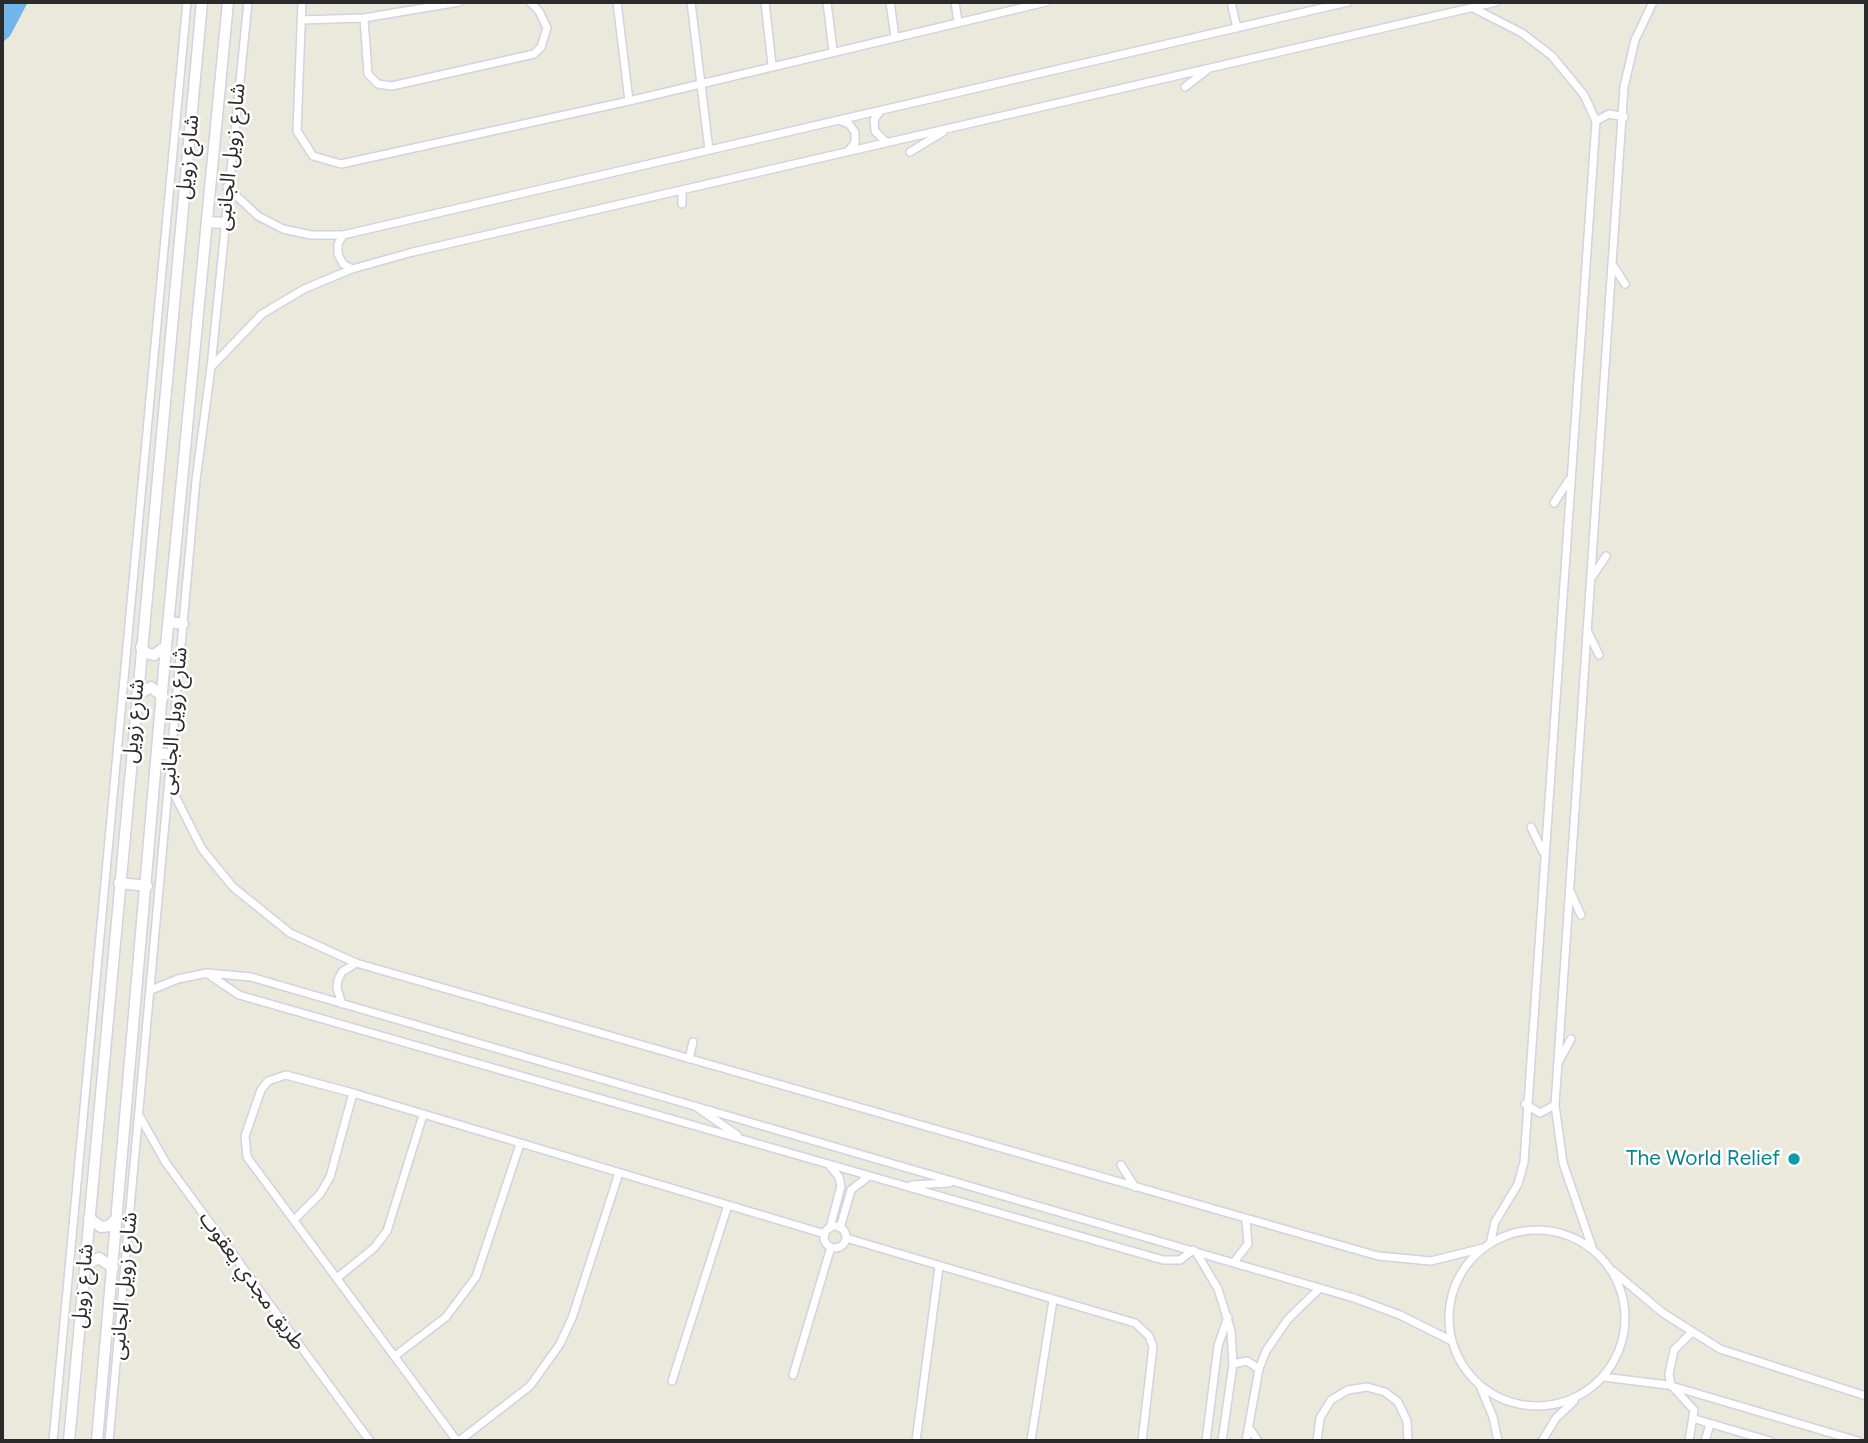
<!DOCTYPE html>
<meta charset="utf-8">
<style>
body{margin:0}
#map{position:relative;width:1868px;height:1443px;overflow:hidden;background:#ebe8dc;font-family:Figtree,sans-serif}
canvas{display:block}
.frame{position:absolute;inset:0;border:4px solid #2a2a2a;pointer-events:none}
</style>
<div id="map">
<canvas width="1868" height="1443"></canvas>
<div class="frame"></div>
</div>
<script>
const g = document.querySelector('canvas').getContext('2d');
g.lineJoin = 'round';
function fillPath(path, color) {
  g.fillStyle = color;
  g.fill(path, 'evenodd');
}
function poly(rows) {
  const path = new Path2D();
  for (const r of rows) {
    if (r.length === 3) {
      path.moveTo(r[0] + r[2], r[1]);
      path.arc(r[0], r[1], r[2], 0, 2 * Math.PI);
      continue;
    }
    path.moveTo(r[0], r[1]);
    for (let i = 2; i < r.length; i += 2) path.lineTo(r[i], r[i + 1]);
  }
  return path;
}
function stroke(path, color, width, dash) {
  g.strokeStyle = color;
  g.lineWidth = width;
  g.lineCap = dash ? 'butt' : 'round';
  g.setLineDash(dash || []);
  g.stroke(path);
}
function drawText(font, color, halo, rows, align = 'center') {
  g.font = font + ' Figtree,"Noto Sans Arabic",sans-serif';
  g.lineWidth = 5;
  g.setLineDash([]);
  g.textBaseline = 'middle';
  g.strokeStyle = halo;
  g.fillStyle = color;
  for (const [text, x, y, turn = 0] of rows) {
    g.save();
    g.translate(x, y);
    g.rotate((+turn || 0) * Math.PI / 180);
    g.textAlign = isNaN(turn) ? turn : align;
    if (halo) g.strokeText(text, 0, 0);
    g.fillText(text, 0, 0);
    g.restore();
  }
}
fillPath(poly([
 [2,2,28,2,10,36,2,43]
]), '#72b5eb');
const minor = poly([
 [302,2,297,131,313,156,341,164,629,101,1046,2],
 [617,2,629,101],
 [691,2,709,150],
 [765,2,772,65],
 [827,2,833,51],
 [890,2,895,37],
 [955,2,958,22],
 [1231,2,1237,28],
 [1473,8,1522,33,1552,56,1584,95,1596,121,1524,1162,1518,1184,1495,1222,1490,1244],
 [364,18,368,74,378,84,392,86,534,54,541,47,547,28,539,11,530,2],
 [301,20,364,18,459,2],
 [1185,87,1207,70],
 [880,111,874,120,875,131,886,142],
 [841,121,849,124,855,132,855,143,849,150],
 [1596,121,1609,114,1624,117],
 [910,152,943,132],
 [227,187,258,216,283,229,311,235,343,235,1348,2],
 [682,190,682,204],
 [343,235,338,244,338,254,343,264,352,269],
 [1614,267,1625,284],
 [213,365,262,314,304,289,352,269,413,252,1496,2],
 [1554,503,1569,480],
 [1592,577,1606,556],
 [1587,630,1599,655],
 [169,784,202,849,233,887,290,933,356,963,1378,1256,1431,1261,1483,1248],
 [1531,827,1543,852],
 [1571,893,1581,915],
 [208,974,239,995,1163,1260,1180,1260,1193,1250],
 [151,990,178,979,207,973,251,977,1354,1298,1400,1315,1452,1341],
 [342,1004,337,988,338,980,342,972,356,963],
 [689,1059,693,1042],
 [1559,1061,1571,1039],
 [1525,1104,1540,1113,1555,1105],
 [698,1108,737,1135],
 [140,1117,166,1163,370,1441],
 [1121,1165,1135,1187],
 [830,1166,839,1177,841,1186,830,1228],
 [912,1185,949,1183],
 [294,1220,320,1194,330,1177,353,1093],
 [835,1237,11],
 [840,1228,851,1190,869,1176],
 [1537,1318,88],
 [846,1238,1135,1323,1149,1336,1153,1347,1142,1441],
 [1593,1250,1563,1163,1555,1105,1624,87,1635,40,1653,2],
 [1196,1252,1218,1289,1231,1331,1233,1364,1222,1441],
 [1234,1262,1248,1244,1246,1220],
 [1613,1271,1663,1313,1720,1349,1866,1396],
 [337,1278,374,1248,387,1231,423,1115],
 [395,1356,446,1317,476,1277,520,1144],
 [1233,1364,1247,1361,1259,1369],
 [793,1375,831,1247],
 [1603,1377,1668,1385,1858,1441],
 [672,1381,728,1205],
 [1480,1386,1493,1417,1498,1441],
 [1695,1419,1770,1441],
 [1249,1428,1258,1441],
 [53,1441,187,2],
 [109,1441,196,480,211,367,248,2],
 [457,1441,247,1157,245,1136,261,1090,268,1081,286,1075,353,1093,825,1234],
 [459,1441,530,1386,560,1344,572,1318,619,1173],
 [916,1441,939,1267],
 [1031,1441,1053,1300],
 [1206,1441,1218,1346,1228,1317],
 [1246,1441,1259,1369,1266,1351,1288,1319,1319,1289],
 [1317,1441,1320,1418,1331,1400,1348,1390,1367,1387,1385,1392,1398,1402,1407,1421,1408,1441],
 [1542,1441,1556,1418,1574,1401],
 [1689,1441,1694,1410,1671,1385,1669,1374,1674,1350,1691,1333],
 [1705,1441,1710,1424]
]);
const secondary = poly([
 [208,222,224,223],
 [169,622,183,624],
 [141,647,146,653,154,655,166,646],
 [137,695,151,687,163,697],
 [158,753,173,755],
 [119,883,147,886],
 [89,1218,101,1227,109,1226,117,1218],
 [85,1265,99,1258,113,1268],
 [69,1441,202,2],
 [97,1441,166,646,228,2]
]);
stroke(minor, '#d1d2e2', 10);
stroke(secondary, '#d1d2e2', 13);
stroke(minor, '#fff', 7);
stroke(secondary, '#fff', 10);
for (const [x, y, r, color] of [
 [1794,1159,7,"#0f9aa8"]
]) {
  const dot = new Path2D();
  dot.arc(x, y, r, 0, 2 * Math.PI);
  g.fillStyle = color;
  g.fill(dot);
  stroke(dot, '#fff', 2.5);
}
drawText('21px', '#2a2a2a', '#fff', [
 ["شارع زويل",188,157,-84],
 ["شارع زويل الجانبى",231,157,-84],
 ["شارع زويل",134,721,-85],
 ["شارع زويل الجانبى",174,721,-85],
 ["طريق مجدي يعقوب",252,1281,54],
 ["شارع زويل",83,1286,-85],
 ["شارع زويل الجانبى",124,1286,-85]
]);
drawText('21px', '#0d838f', '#fff', [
 ["The World Relief",1780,1159]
], 'right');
</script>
